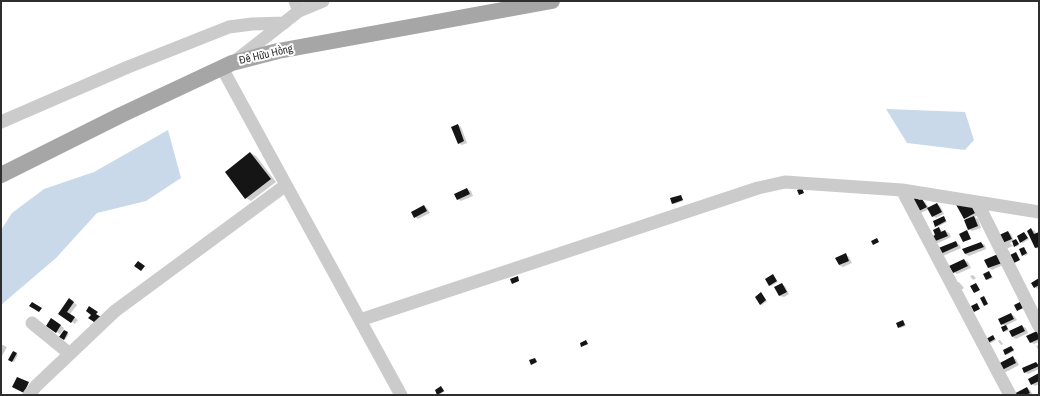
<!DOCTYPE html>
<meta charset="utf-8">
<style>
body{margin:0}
#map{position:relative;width:1040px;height:396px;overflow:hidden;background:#fff;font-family:"Archivo Narrow",sans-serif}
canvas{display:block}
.frame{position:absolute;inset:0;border:2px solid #2e2e2e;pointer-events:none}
</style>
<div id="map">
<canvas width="1040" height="396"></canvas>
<div class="frame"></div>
</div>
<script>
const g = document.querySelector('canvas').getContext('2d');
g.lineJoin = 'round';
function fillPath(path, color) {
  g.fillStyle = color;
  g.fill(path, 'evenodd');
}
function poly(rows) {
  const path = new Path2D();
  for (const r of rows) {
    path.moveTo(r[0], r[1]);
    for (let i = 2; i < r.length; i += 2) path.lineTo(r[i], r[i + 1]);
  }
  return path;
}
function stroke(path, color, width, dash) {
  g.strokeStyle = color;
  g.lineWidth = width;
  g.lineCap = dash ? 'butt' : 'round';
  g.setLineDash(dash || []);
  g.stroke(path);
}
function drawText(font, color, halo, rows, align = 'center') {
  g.font = font + ' "Archivo Narrow",sans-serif';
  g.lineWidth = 4;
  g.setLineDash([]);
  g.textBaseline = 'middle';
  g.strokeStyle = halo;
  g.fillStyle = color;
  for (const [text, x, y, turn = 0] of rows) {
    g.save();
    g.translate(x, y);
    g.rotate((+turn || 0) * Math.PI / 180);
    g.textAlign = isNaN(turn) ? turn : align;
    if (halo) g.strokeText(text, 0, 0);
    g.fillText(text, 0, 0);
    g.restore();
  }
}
fillPath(poly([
 [886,109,965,112,974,140,965,150,907,143],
 [168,130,181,178,146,201,97,213,56,258,1,305,1,230,12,213,44,189,94,172]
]), '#c9d9ea');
fillPath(poly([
 [458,125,461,127,467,143,462,145,458,143],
 [250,153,256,156,276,182,251,201,246,198],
 [467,189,471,191,473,196,461,201,458,199],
 [916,195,925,202,929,208,937,204,940,206,944,214,936,218,933,216,929,209,919,214],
 [681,196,683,201,674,204,672,203],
 [972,205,978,215,974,217,978,219,981,228,972,231,969,229,967,220,965,218],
 [424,206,427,208,430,213,418,219,415,217],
 [944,217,947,222,937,227,936,226],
 [939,228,943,232,945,231,949,233,951,237,938,243,934,241],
 [1031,229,1035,231,1036,234,1039,233,1039,249,1036,248,1028,231],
 [1008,232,1011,234,1014,241,1017,241,1019,245,1016,247,1013,241,1010,243,1013,246,1006,249,1009,251,1010,253,1007,255,1001,243],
 [1024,233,1029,239,1023,243,1021,242],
 [955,242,959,244,961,248,943,256,939,254],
 [981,243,985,245,986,249,969,256,965,254],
 [1024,248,1028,254,1025,256,1020,250],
 [846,255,849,257,852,263,843,267,839,265],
 [998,255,1005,264,992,270,989,268],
 [964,260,968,262,971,268,957,274,954,272],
 [989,272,993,278,988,280,987,280],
 [973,275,976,278,973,280,970,276],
 [774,276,778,282,771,286,769,285],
 [1039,280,1039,290,1035,287],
 [959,282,964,288,959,291,954,284],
 [782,284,785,286,789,294,784,297,780,296,776,288],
 [761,293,767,301,762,305,760,304],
 [72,301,77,305,70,314,78,320,75,324,59,313],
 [1011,314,1014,316,1017,320,1005,326,1009,330,1005,332,1004,331,1005,326,1002,324],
 [55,321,64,328,63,330,69,334,65,340,61,337,64,331,63,330,60,334,47,326],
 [903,321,906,326,900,328,899,327],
 [1022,326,1026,328,1028,333,1016,339,1013,337,1010,332],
 [1037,332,1039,333,1039,342,1034,344,1030,342],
 [993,336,996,340,991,343,989,343],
 [1000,340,1003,344,1001,345,998,341],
 [1,344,7,347,1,358],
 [1039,345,1039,351,1036,346],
 [1011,347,1014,351,1007,355,1006,354],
 [14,352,18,355,14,362,10,360],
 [1013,358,1016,359,1019,365,1006,372,1002,370],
 [1036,363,1039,364,1039,369,1028,374,1024,372],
 [1039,374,1039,384,1035,386,1032,384],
 [441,387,445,391,439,395,438,394],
 [1027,388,1030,390,1033,395,1014,395]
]), '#0003');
fillPath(poly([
 [458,124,464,141,458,144,451,127],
 [250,152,271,179,245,199,225,172],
 [467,188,470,194,457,200,454,194],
 [802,188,804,193,799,195,797,190],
 [916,194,919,200,922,199,927,207,915,213,909,195],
 [681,195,683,200,672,204,670,198],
 [954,201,969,202,975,213,964,219],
 [937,203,942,212,932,217,927,208],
 [424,205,427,211,414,218,411,212],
 [944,216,946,221,935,227,933,221],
 [974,216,978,226,968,230,964,220],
 [939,227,941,232,945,230,948,236,933,242,931,237,935,235,933,230],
 [1031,228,1034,234,1039,232,1039,247,1035,248,1027,231],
 [967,230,971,239,963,242,959,234],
 [1008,231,1012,239,1000,244,997,236],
 [1024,232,1028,238,1020,243,1017,236],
 [877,238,879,242,873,245,871,241],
 [1016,239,1019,244,1014,247,1012,241],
 [956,241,958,246,938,255,936,249],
 [981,242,984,247,965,254,962,249],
 [1024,247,1027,253,1022,256,1019,249],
 [1016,252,1020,260,1014,263,1010,255],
 [846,253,849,261,839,265,835,258],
 [998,254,1002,263,988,268,984,260],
 [964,259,968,266,953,273,949,266],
 [138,261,145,266,141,271,134,266],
 [989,271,992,277,986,280,983,274],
 [773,274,777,281,769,286,765,279],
 [518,276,519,281,512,284,510,279],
 [1039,278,1039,285,1034,288,1031,283],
 [782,283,787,292,779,296,774,287],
 [976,283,980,290,974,293,970,286],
 [761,292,766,300,760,305,755,297],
 [984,296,988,304,984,306,980,298],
 [69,298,74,302,67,312,75,317,71,323,58,314],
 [32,302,42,308,39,312,29,306],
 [1020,302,1023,308,1017,311,1014,305],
 [977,303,980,309,974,312,971,306],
 [89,306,98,312,96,314,101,317,97,324,88,318,91,315,86,311],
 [1011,313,1014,319,1001,325,998,319],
 [51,318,61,325,56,333,46,326],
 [903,320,905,325,898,328,896,323],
 [1006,325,1008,329,1003,332,1001,327],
 [1022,325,1025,331,1012,337,1009,331],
 [64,330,68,332,64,340,59,337],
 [1037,331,1039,339,1030,343,1026,336],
 [993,335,995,339,988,343,986,339],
 [586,340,588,344,581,347,580,343],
 [1011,346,1014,350,1005,355,1003,350],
 [13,351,17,353,12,362,8,360],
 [1013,356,1016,363,1002,370,998,364],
 [535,358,537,362,531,365,529,360],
 [1036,362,1039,366,1024,373,1022,368],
 [1039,373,1039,381,1031,385,1028,379],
 [17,377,29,382,24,393,12,387],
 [441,386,444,391,437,395,435,390],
 [1027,387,1030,393,1026,395,1012,395]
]), '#151515');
stroke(poly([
 [299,11,323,1],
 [235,61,299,11,295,1],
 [222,68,401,395],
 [1,122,128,67,229,27,252,24,284,23],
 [902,190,1010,395],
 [977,202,1039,326],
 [360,320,758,188,785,182,902,190,1039,212],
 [32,323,70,354],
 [29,395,36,386,115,311,286,185]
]), '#cbcbcb', 13);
stroke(poly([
 [1,175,121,115,232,63,278,51,552,1]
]), '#a6a6a6', 16);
drawText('11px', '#2e2e2e', '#fff', [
 ["Đê Hữu Hồng",266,55,-13]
]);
</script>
